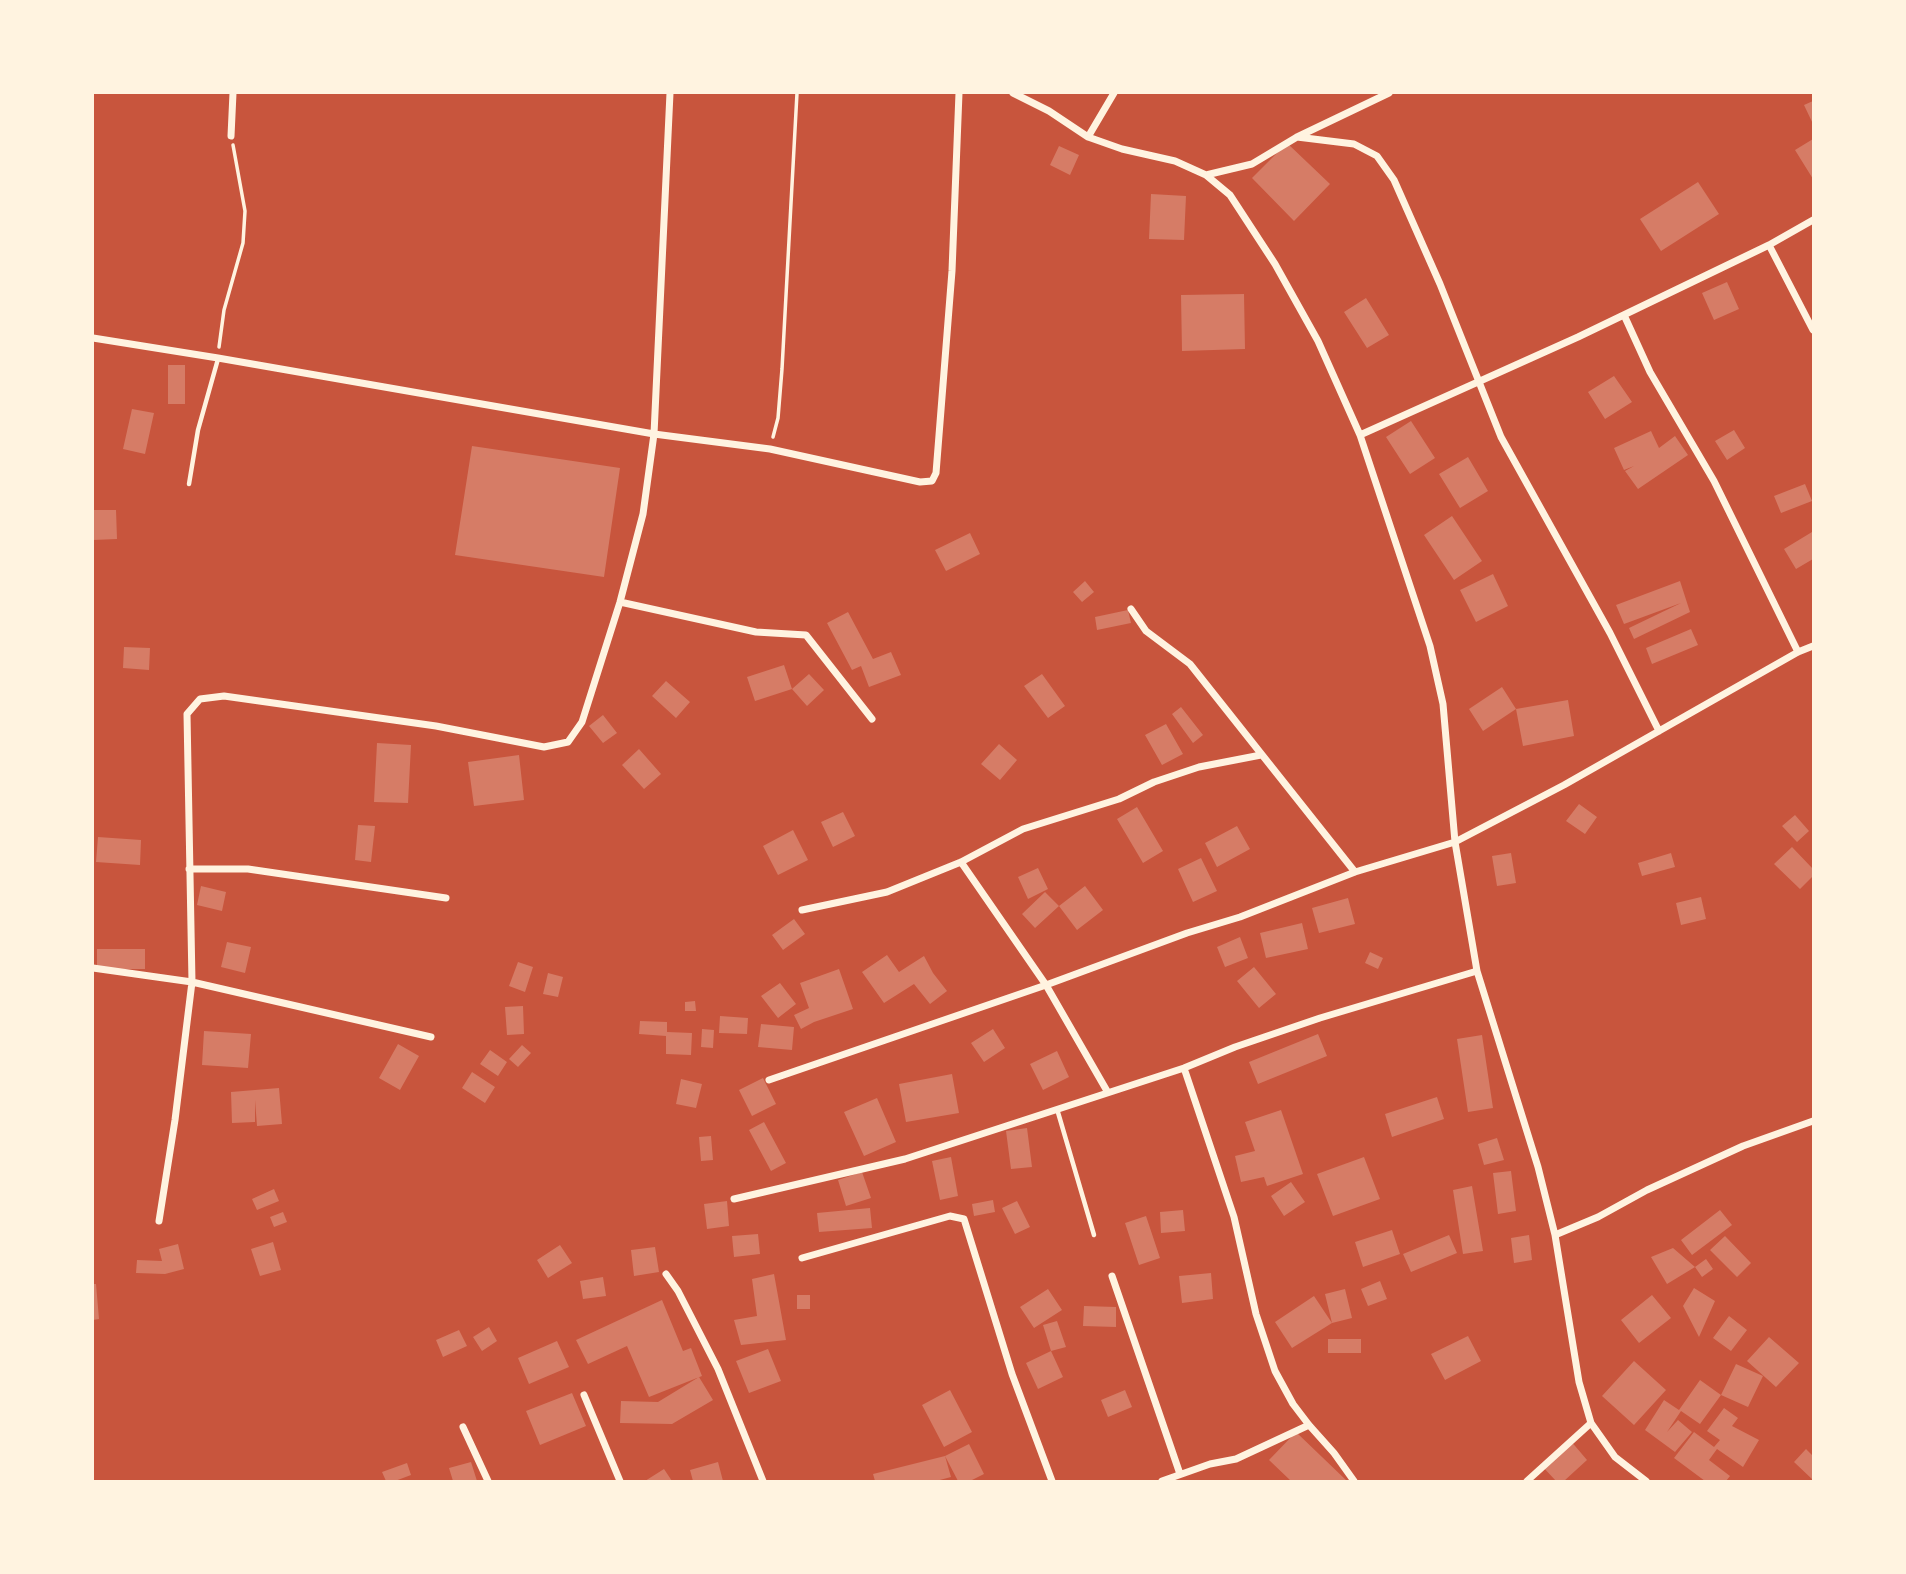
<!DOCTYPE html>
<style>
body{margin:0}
#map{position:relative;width:1906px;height:1574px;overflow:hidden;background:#c8553d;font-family:"Source Sans 3",sans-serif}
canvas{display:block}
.frame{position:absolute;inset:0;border:94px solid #fff3e0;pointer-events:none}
</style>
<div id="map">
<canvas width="1906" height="1574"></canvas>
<div class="frame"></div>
</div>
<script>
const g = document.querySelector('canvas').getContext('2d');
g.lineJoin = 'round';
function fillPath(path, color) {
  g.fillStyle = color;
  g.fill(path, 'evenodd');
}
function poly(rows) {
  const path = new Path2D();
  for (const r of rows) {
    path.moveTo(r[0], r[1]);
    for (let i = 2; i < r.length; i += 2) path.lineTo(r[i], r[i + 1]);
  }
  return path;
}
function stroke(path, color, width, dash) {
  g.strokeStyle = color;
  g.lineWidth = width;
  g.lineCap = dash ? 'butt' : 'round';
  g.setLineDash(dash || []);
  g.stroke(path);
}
fillPath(poly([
 [1813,101,1813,124,1804,105],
 [1813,139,1813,179,1795,150],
 [1287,143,1330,184,1294,221,1252,178],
 [1059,146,1079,155,1070,175,1050,165],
 [1698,182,1719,214,1661,251,1640,219],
 [1151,194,1186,196,1184,240,1149,239],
 [1727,282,1739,309,1714,320,1702,293],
 [1244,294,1245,349,1182,351,1181,295],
 [1366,298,1389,335,1367,348,1344,312],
 [168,365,185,365,185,404,168,404],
 [1614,376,1632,402,1605,419,1588,392],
 [132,409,154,413,145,454,123,449],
 [1411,421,1435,458,1410,474,1386,437],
 [1734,430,1745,448,1727,460,1715,441],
 [1651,431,1659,448,1675,436,1688,455,1638,489,1625,471,1634,466,1624,470,1614,448],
 [472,446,620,468,604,577,455,555],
 [1468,457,1488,491,1460,508,1439,474],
 [1805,484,1812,501,1781,513,1774,496],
 [93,510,116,510,117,539,93,540],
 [1452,516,1482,561,1454,580,1424,535],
 [1812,532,1813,559,1796,569,1784,549],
 [970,533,980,554,946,571,935,550],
 [1493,574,1508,606,1476,622,1460,590],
 [1085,581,1094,592,1082,602,1073,592],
 [1680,581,1690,612,1634,639,1629,628,1681,603,1624,624,1616,605],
 [1128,610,1131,623,1097,630,1095,617],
 [848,612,873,659,891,652,901,675,869,687,861,666,852,670,827,623],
 [1691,629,1698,645,1652,664,1646,648],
 [124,647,150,648,149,670,123,668],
 [784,665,792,689,755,701,747,677],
 [809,674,824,690,807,706,792,689],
 [1042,674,1065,706,1048,718,1024,686],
 [666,681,690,702,676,718,652,696],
 [1502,687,1516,709,1568,700,1574,736,1523,746,1516,709,1483,731,1469,709],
 [1181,707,1203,735,1193,743,1172,714],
 [603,715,617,733,603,743,589,726],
 [1166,724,1183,754,1162,765,1145,735],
 [377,743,411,745,408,803,374,802],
 [999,744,1017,760,1000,780,981,764],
 [639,749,661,774,644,789,622,765],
 [519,755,524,800,474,806,468,762],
 [1579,804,1597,817,1585,834,1566,821],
 [1137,807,1163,851,1143,863,1117,819],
 [843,812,855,836,833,847,821,822],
 [1795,815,1809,831,1797,842,1782,826],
 [358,825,375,826,371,862,355,860],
 [1237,826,1250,849,1217,867,1205,843],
 [793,830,808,860,778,875,763,846],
 [98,837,141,840,140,865,96,862],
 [1792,847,1813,869,1813,876,1800,889,1774,864],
 [1511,853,1516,883,1497,886,1492,856],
 [1671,853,1675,867,1642,876,1638,863],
 [1201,858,1217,891,1193,902,1178,869],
 [1038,868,1048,889,1028,899,1018,877],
 [201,886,226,892,222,911,197,905],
 [1085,886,1103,910,1077,930,1059,906],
 [1045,892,1059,906,1035,928,1022,914],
 [1701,897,1706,919,1681,925,1676,903],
 [1348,898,1355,924,1319,933,1312,908],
 [794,919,805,934,783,950,772,935],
 [1302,923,1308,949,1266,958,1260,933],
 [1240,937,1248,958,1225,967,1217,947],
 [227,942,251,947,245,973,221,967],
 [97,949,145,949,145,969,97,969],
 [1370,952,1383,958,1378,969,1365,963],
 [887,955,899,972,924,956,933,973,947,991,930,1004,914,984,884,1003,862,972],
 [518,962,533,967,525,992,509,986],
 [1254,967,1276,994,1259,1008,1237,981],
 [839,969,853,1009,814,1022,801,1029,794,1015,809,1008,800,983],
 [548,973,563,977,558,997,543,994],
 [780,983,796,1004,778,1018,761,996],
 [695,1001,696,1011,685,1011,685,1002],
 [523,1006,524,1034,507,1035,505,1007],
 [720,1016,748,1018,747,1034,719,1033],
 [640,1021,667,1022,667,1032,692,1033,691,1055,666,1054,666,1036,639,1034],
 [761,1024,794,1027,792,1050,758,1047],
 [702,1029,714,1030,713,1048,701,1047],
 [993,1029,1005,1048,984,1062,971,1043],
 [204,1031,251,1034,248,1068,202,1065],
 [1318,1034,1327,1056,1258,1084,1249,1062],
 [1482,1035,1493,1108,1468,1112,1457,1039],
 [398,1044,419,1056,400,1090,379,1078],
 [522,1045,531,1053,518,1067,509,1059],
 [490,1050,507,1062,498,1076,480,1064],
 [1057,1051,1069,1077,1043,1090,1030,1064],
 [472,1072,495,1087,485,1103,462,1088],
 [952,1074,959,1113,906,1122,899,1084],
 [763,1078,776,1104,752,1116,739,1090],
 [681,1079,702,1084,696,1108,676,1104],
 [279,1088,282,1124,257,1126,255,1100,255,1122,232,1123,231,1092],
 [1437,1097,1444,1119,1392,1137,1385,1114],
 [877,1098,896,1142,864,1156,844,1112],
 [1281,1110,1303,1174,1267,1186,1264,1177,1241,1182,1235,1156,1255,1151,1245,1122],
 [764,1122,786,1163,771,1171,749,1130],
 [1027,1128,1032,1167,1011,1169,1006,1131],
 [711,1136,713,1160,701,1161,699,1137],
 [1497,1138,1504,1160,1484,1165,1478,1144],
 [951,1157,958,1196,940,1200,932,1161],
 [1364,1157,1380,1199,1333,1216,1317,1174],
 [1511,1171,1516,1211,1498,1214,1493,1173],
 [862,1172,871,1198,846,1206,838,1180],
 [1291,1182,1305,1202,1284,1216,1271,1196],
 [1472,1186,1483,1251,1463,1254,1453,1190],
 [274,1189,279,1201,257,1210,252,1199],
 [993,1200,995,1212,974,1216,972,1204],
 [727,1201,729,1226,707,1229,704,1204],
 [1017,1201,1030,1227,1015,1234,1002,1208],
 [870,1208,872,1228,819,1232,817,1213],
 [1183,1210,1185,1231,1161,1233,1160,1212],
 [1720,1210,1732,1225,1692,1255,1681,1240],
 [283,1212,287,1222,274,1227,270,1217],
 [1146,1216,1160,1258,1139,1265,1125,1223],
 [1392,1230,1400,1254,1363,1267,1355,1242],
 [758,1234,760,1254,734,1257,732,1236],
 [1449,1235,1457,1253,1411,1272,1403,1254],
 [1529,1235,1532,1260,1514,1263,1511,1238],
 [1725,1236,1751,1263,1737,1277,1710,1250],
 [273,1242,281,1270,260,1276,251,1249],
 [178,1244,184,1269,165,1274,136,1273,137,1260,162,1261,159,1249],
 [560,1245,572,1263,548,1278,537,1260],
 [655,1247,659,1272,634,1276,631,1250],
 [1673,1248,1695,1267,1667,1284,1651,1257],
 [1706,1259,1713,1269,1702,1277,1695,1267],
 [1211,1273,1213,1299,1182,1303,1179,1276],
 [774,1274,786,1340,741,1345,734,1320,757,1316,752,1279],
 [603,1277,606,1296,583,1299,580,1281],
 [1380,1281,1387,1299,1368,1306,1361,1289],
 [93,1284,96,1284,99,1319,93,1320],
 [1694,1288,1715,1301,1699,1337,1683,1306],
 [1048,1289,1062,1310,1034,1328,1020,1307],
 [1345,1289,1352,1318,1332,1323,1292,1348,1275,1322,1314,1296,1332,1323,1325,1294],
 [797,1295,810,1295,810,1309,797,1309],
 [1652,1295,1671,1318,1639,1343,1621,1320],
 [662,1300,683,1351,691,1348,702,1376,649,1397,627,1346,588,1364,576,1340],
 [1084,1306,1116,1307,1116,1327,1083,1326],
 [1729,1316,1747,1330,1731,1351,1713,1338],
 [1057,1321,1066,1347,1051,1351,1043,1325],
 [489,1327,497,1341,482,1351,473,1337],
 [459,1330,467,1346,443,1357,436,1340],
 [1468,1336,1481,1361,1445,1380,1431,1354],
 [1769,1337,1799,1363,1776,1387,1747,1361],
 [1328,1339,1361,1339,1361,1353,1328,1353],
 [557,1341,569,1367,529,1384,518,1358],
 [768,1349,781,1381,749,1393,736,1361],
 [1051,1351,1063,1377,1038,1389,1026,1363],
 [1634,1361,1666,1390,1634,1425,1602,1396],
 [1736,1364,1763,1376,1748,1407,1721,1395,1700,1424,1681,1411,1667,1432,1678,1420,1692,1432,1675,1452,1645,1430,1664,1400,1679,1410,1700,1380,1721,1395],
 [699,1377,713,1400,672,1424,620,1423,621,1401,658,1402],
 [950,1390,972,1432,944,1447,922,1405],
 [1125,1390,1132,1407,1108,1417,1101,1400],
 [572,1393,586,1426,540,1445,526,1411],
 [1724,1408,1738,1418,1732,1426,1759,1440,1743,1467,1717,1449,1709,1460,1730,1476,1726,1481,1705,1481,1674,1458,1694,1432,1714,1447,1720,1440,1707,1431],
 [1296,1432,1347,1481,1291,1481,1269,1460],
 [1570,1440,1587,1460,1564,1481,1556,1481,1542,1466],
 [969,1444,984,1474,970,1481,958,1481,945,1456],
 [1806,1449,1813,1456,1813,1480,1794,1462],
 [945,1456,951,1477,936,1481,875,1481,873,1474],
 [471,1462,477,1481,453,1481,449,1468],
 [718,1462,723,1481,693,1481,690,1470],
 [407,1463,411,1475,395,1481,386,1481,382,1472],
 [664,1469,672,1481,645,1481]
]), '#d67c66');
stroke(poly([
 [219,347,224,310,243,243,245,211,233,145],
 [773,437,778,418,782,369,797,93]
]), '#fff3e0', 3.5);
stroke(poly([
 [189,484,198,430,218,359],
 [1057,1109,1094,1235]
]), '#fff3e0', 4.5);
stroke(poly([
 [1013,93,1049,111,1088,137,1122,149,1175,161,1206,175,1230,195,1275,264,1318,341,1360,435,1430,646,1443,704,1455,842,1477,971,1538,1167,1555,1235,1579,1382,1591,1423,1615,1457,1646,1481],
 [231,136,233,93],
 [1088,137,1114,93],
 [1297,137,1354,144,1377,156,1394,180,1440,284,1501,437,1610,633,1659,731],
 [1206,175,1252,164,1297,137,1389,93],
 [1769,245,1813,330],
 [1624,315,1650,372,1714,481,1798,652],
 [93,338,218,358,654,434,770,449,920,482,932,481,936,473,952,271,959,93],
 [1360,435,1578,337,1769,245,1813,220],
 [620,602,756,632,806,635,872,719],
 [1131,609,1146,631,1190,664,1355,872],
 [961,862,1046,985,1107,1091],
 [189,869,248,869,446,898],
 [802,910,887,892,961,862,1023,829,1119,799,1154,782,1199,767,1261,755],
 [93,968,192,982,431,1037],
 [1184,1068,1234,1217,1256,1314,1275,1371,1293,1404,1309,1425,1334,1453,1354,1481],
 [769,1080,1046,985,1187,933,1240,917,1355,872,1455,842,1564,785,1798,652,1813,646],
 [734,1199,905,1159,1184,1068,1235,1047,1320,1018,1477,971],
 [159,1221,175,1120,192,982,187,714,200,699,224,696,436,726,544,747,568,742,582,722,620,602,643,514,654,434,670,93],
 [1555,1235,1598,1217,1647,1190,1743,1146,1813,1121],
 [802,1258,950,1216,964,1219,1012,1374,1052,1481],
 [666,1274,678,1291,718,1369,763,1481],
 [1112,1276,1180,1474],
 [584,1395,620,1481],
 [463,1427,488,1481],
 [1162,1481,1210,1464,1236,1459,1309,1425],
 [1527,1481,1591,1423]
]), '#fff3e0', 7);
</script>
